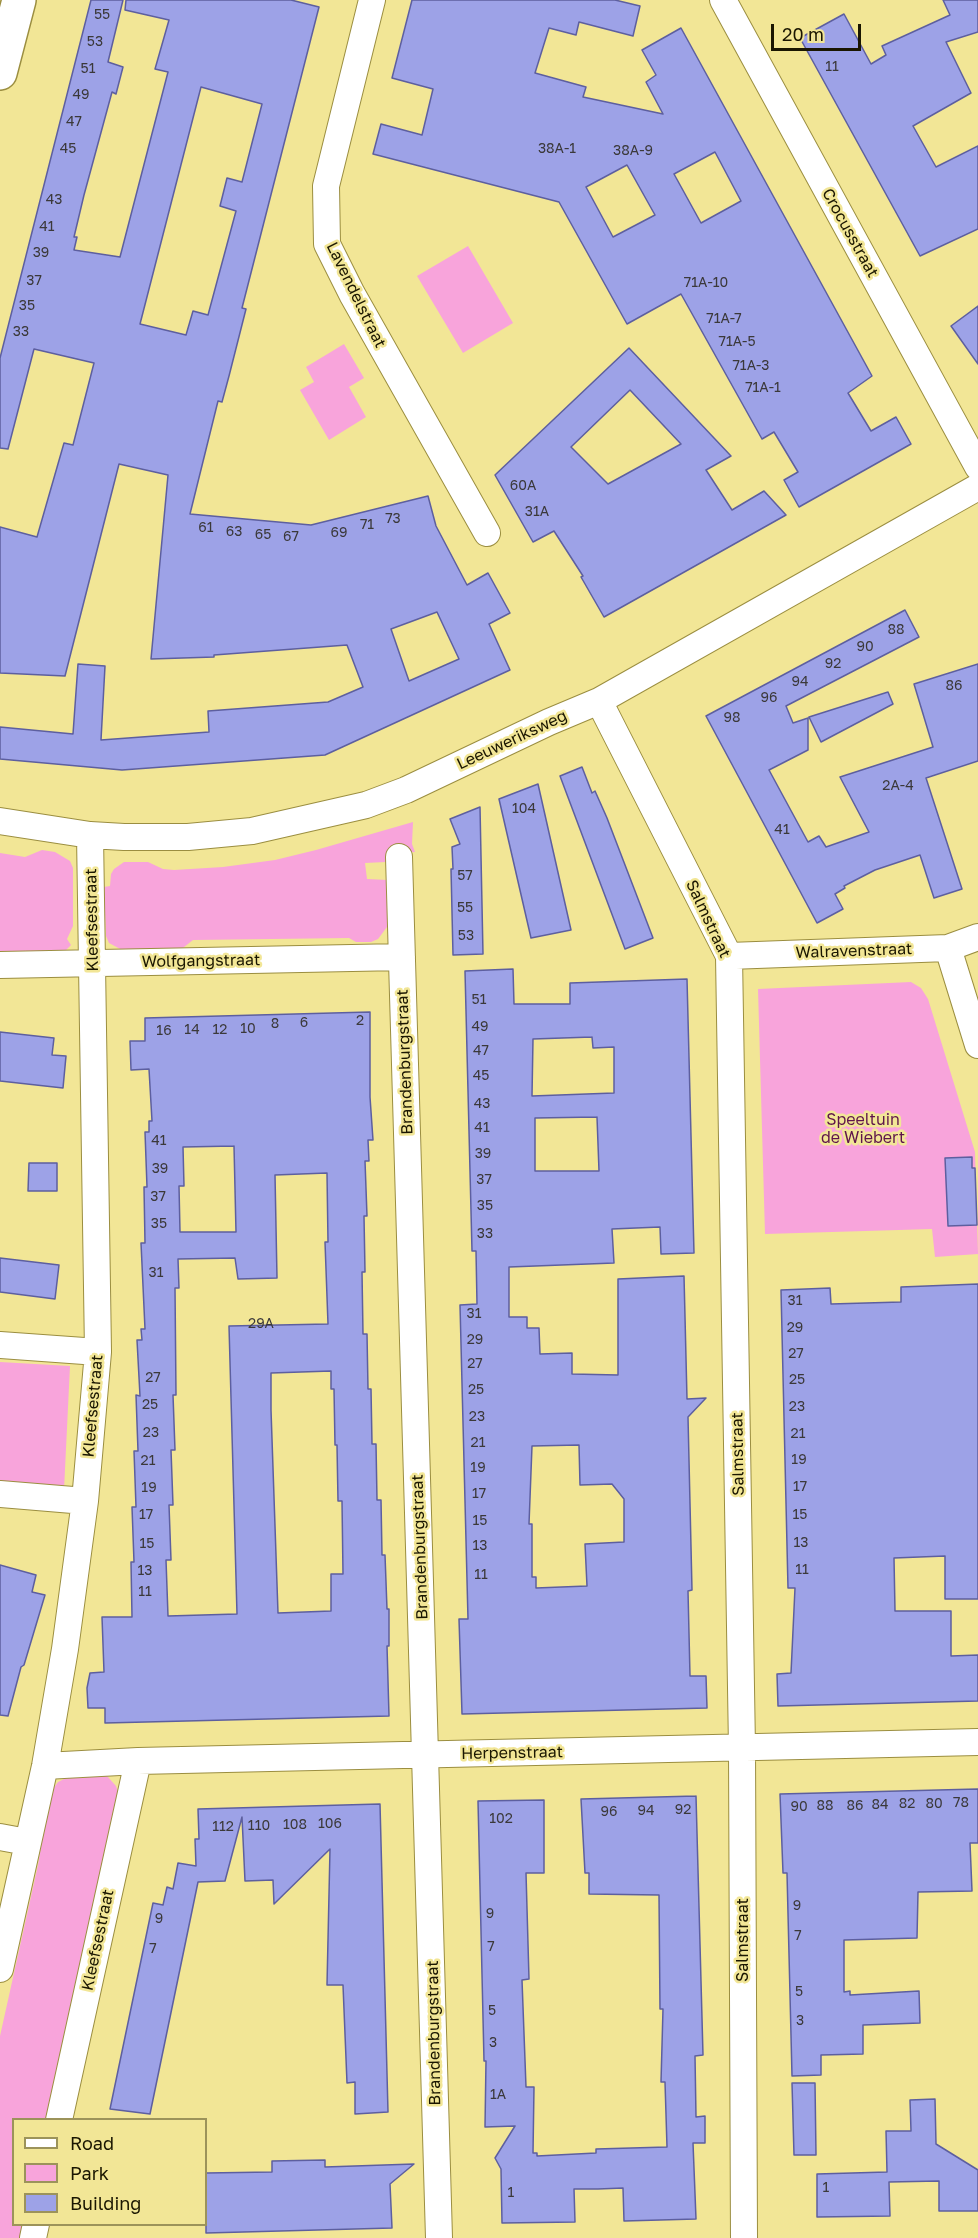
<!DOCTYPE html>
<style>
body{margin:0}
#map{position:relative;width:978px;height:2238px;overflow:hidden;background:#f2e696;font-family:"Golos Text",sans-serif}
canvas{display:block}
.legend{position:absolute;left:12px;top:2118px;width:195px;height:108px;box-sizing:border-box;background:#f2e696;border:2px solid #9c935a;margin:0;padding:8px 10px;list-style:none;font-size:18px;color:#1a1601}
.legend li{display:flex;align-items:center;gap:12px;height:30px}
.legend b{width:30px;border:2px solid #9c935a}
.scale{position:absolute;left:771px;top:24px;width:90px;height:27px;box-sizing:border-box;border:3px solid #1a1601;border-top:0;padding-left:8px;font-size:18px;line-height:21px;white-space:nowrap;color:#1a1601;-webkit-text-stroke:4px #f2e696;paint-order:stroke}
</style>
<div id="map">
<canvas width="978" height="2238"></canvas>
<ul class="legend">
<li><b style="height:8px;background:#fff"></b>Road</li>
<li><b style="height:16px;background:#f8a4db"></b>Park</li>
<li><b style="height:16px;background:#9da2e7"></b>Building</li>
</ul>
<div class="scale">20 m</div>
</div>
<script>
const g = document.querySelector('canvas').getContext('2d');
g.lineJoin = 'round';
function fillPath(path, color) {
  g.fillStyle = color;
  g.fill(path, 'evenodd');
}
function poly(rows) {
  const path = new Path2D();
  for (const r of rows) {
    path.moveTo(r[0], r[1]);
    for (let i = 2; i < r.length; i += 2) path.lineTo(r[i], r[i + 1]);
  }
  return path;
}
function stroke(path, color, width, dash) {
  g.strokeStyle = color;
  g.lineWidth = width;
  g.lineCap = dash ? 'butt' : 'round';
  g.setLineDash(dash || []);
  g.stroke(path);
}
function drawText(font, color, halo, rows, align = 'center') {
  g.font = font + ' "Golos Text",sans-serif';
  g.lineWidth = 5;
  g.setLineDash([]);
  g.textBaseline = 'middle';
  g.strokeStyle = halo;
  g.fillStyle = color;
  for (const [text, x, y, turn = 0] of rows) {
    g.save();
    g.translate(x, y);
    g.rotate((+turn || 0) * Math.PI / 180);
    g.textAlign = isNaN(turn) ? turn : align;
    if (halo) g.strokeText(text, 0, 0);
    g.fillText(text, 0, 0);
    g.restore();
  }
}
fillPath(poly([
 [468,246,513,323,463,353,417,276],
 [344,344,364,378,349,387,366,417,329,440,300,390,314,382,306,367],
 [413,822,412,844,415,852,387,854,386,862,365,863,367,879,388,880,387,927,378,939,371,942,356,942,349,938,193,940,179,951,124,951,109,943,106,936,104,887,110,886,111,874,114,869,124,862,148,862,163,869,174,870,223,867,275,860,316,850],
 [42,850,55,852,70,861,73,868,73,926,67,939,71,945,65,951,56,954,0,955,0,853,25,857],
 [911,982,921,988,928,999,975,1152,978,1254,935,1257,932,1229,765,1234,758,989],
 [0,1362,70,1366,64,1490,0,1484],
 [107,1776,116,1786,119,1795,51,2119,14,2120,14,2224,29,2225,26,2238,0,2238,0,2036,38,1865,50,1793,58,1782,68,1777]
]), '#f8a4db');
const building = poly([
 [91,0,123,0,108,62,123,67,116,94,112,92,84,195,74,237,77,237,74,250,120,257,168,72,155,69,169,20,125,10,126,0,291,0,319,7,242,308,246,309,229,376,222,402,218,401,190,514,311,525,428,496,436,526,467,585,488,573,510,613,489,624,510,670,325,755,122,770,0,759,0,727,73,734,78,664,105,666,101,740,209,732,208,711,328,702,363,687,347,645,214,655,214,657,151,659,168,475,119,464,65,676,0,673,0,527,37,537,64,443,73,445,94,363,34,349,8,449,0,448,0,358,91,0],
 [201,87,262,104,242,182,227,178,220,206,236,211,208,315,193,311,186,335,140,324,201,87],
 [437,612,459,659,409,681,391,629,437,612],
 [412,0,615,0,640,6,633,36,579,22,576,35,549,28,535,73,586,87,583,97,663,114,646,82,656,75,642,50,681,28,872,376,848,393,871,431,896,417,911,444,799,507,784,480,798,472,774,432,762,439,681,294,627,324,559,202,373,154,381,124,422,135,433,89,392,78,412,0],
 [715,152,741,201,701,223,674,174,715,152],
 [627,165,655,215,613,237,586,187,627,165],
 [943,0,978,0,978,32,946,42,971,93,913,126,936,167,978,146,978,229,920,256,800,38,844,14,871,64,886,55,882,46,950,15,943,0],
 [978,306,978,364,951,326,978,306],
 [629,348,731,456,706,470,732,510,764,491,786,515,604,617,581,577,583,576,554,531,533,542,495,475,629,348],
 [630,390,681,444,608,484,571,447,630,390],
 [905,610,919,637,786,706,793,723,808,718,808,750,769,770,808,842,819,836,826,847,869,832,840,777,933,747,914,684,978,664,978,761,926,778,962,889,934,898,920,855,875,870,844,886,845,888,835,894,843,909,817,923,706,716,905,610],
 [888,692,893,704,821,742,809,717,888,692],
 [582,767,592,793,595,791,607,818,653,938,625,949,560,776,582,767],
 [538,784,571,930,531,938,499,799,538,784],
 [480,807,483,954,453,955,451,869,453,869,452,847,460,844,450,819,480,807],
 [513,969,514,1004,570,1004,570,983,687,979,694,1253,661,1254,660,1227,612,1229,614,1263,509,1267,509,1317,527,1317,527,1328,539,1328,540,1354,572,1353,572,1374,618,1375,618,1279,684,1276,687,1399,706,1398,688,1417,692,1590,688,1591,690,1676,706,1676,707,1708,462,1714,459,1619,468,1619,460,1305,477,1304,476,1251,472,1251,465,971,513,969],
 [592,1037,593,1048,614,1047,614,1093,532,1096,533,1039,592,1037],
 [597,1117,599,1171,535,1171,535,1118,597,1117],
 [579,1445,580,1485,612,1484,624,1499,624,1542,585,1544,587,1586,536,1588,536,1577,532,1577,532,1524,529,1524,532,1446,579,1445],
 [370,1012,370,1097,373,1140,368,1140,369,1161,365,1161,367,1216,364,1216,365,1272,362,1272,363,1334,367,1334,368,1389,371,1389,372,1444,376,1444,377,1500,381,1500,382,1555,385,1555,387,1609,389,1609,389,1646,387,1646,389,1716,105,1723,105,1708,88,1708,87,1688,90,1673,104,1672,102,1617,132,1617,131,1562,134,1562,132,1507,136,1507,134,1451,138,1451,136,1395,140,1396,137,1340,142,1340,141,1329,145,1329,141,1243,145,1243,144,1187,147,1187,145,1132,149,1132,149,1121,152,1121,149,1069,131,1070,130,1041,145,1041,145,1018,370,1012],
 [234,1146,236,1232,180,1232,179,1186,184,1186,183,1147,234,1146],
 [327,1173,328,1242,325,1242,328,1324,229,1326,237,1614,168,1616,166,1560,171,1560,169,1505,173,1505,171,1450,175,1450,173,1395,176,1395,175,1288,179,1288,178,1259,235,1258,238,1279,277,1278,275,1175,327,1173],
 [331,1371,331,1389,334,1389,335,1445,337,1445,338,1501,342,1501,343,1574,331,1574,331,1611,278,1613,271,1410,271,1373,331,1371],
 [0,1032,54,1038,52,1055,66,1056,63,1088,0,1081,0,1032],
 [972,1157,972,1168,975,1168,977,1225,948,1226,945,1158,972,1157],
 [29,1163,57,1163,57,1191,28,1191,29,1163],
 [0,1258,59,1265,55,1299,0,1292,0,1258],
 [978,1284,978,1599,945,1599,945,1556,894,1558,895,1611,951,1611,951,1656,978,1655,978,1701,778,1706,777,1674,791,1673,795,1588,788,1588,781,1290,830,1288,831,1304,901,1302,901,1287,978,1284],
 [0,1565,36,1575,32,1592,45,1595,24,1665,21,1667,8,1716,0,1715,0,1565],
 [978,1789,978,1843,970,1843,972,1891,918,1892,917,1938,844,1940,844,1992,850,1991,850,1995,919,1991,920,2023,863,2025,863,2054,821,2055,821,2075,792,2076,787,1873,783,1873,780,1794,978,1789],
 [696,1796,703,2055,695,2056,696,2117,705,2116,705,2143,693,2143,696,2219,624,2221,623,2188,598,2189,574,2189,575,2222,502,2223,501,2169,495,2158,515,2126,485,2127,486,2061,484,2061,478,1801,544,1800,544,1873,526,1873,529,1979,522,1980,526,2087,534,2087,533,2153,537,2153,537,2156,596,2153,596,2149,667,2147,665,2082,661,2082,663,2009,660,2009,659,1895,589,1894,589,1873,585,1873,581,1799,696,1796],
 [380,1804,388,2112,355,2114,355,2082,347,2083,343,1985,327,1985,330,1849,274,1904,273,1880,245,1881,242,1817,225,1881,198,1882,150,2114,110,2109,153,1903,163,1905,167,1887,173,1889,178,1863,196,1866,195,1839,199,1839,198,1809,380,1804],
 [792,2083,815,2083,816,2155,794,2155,792,2083],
 [935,2099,936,2144,978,2170,978,2211,939,2211,939,2181,889,2182,890,2216,817,2217,817,2174,887,2172,886,2131,911,2131,910,2100,935,2099],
 [325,2160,325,2167,414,2164,390,2184,392,2228,206,2233,206,2173,272,2172,272,2161,325,2160]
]);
fillPath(building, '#9da2e7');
stroke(building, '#5d5f9f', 1.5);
const street = poly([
 [372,0,326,186,327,244,352,294,487,533],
 [723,0,978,467],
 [599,701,729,956,742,1748,744,2238],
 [0,821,90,835,124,837,188,837,252,831,366,805,406,790,549,722,599,701,978,487],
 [399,857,439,2238],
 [948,948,978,1045],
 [729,956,948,948,978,937],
 [0,965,402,957],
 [0,1345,98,1352],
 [0,1494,85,1501],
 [45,1766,138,1761,978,1742],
 [0,1837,27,1842],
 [0,1969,45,1766,65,1649,85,1501,98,1352,90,835],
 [59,2120,138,1761],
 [33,2238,36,2224]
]);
const secondary = poly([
 [0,73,19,0]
]);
stroke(street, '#9b8e40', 28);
stroke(secondary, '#9b8e40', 36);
stroke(street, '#fff', 26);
stroke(secondary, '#fff', 33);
drawText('14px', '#3b393a', null, [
 ["55",102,15],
 ["53",95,42],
 ["11",832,67],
 ["51",88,69],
 ["49",81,95],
 ["47",74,122],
 ["45",68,149],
 ["38A-1",557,149],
 ["38A-9",633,151],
 ["43",54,200],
 ["41",47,227],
 ["39",41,253],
 ["37",34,281],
 ["71A-10",706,283],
 ["35",27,306],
 ["71A-7",724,319],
 ["33",21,332],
 ["71A-5",737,342],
 ["71A-3",751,366],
 ["71A-1",763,388],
 ["60A",523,486],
 ["31A",537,512],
 ["73",393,519],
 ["71",367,525],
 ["61",206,528],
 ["63",234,532],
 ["69",339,533],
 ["65",263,535],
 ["67",291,537],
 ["88",896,630],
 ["90",865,647],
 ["92",833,664],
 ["94",800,682],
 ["86",954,686],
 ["96",769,698],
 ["98",732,718],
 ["2A-4",898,786],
 ["104",524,809],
 ["41",782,830],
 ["57",465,876],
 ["55",465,908],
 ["53",466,936],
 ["51",479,1000],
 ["2",360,1021],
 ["6",304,1023],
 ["8",275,1024],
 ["49",480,1027],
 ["10",248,1029],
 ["14",192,1030],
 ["12",220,1030],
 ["16",164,1031],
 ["47",481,1051],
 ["45",481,1076],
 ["43",482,1104],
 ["41",482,1128],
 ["41",159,1141],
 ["39",483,1154],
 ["39",160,1169],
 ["37",484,1180],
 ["37",158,1197],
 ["35",485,1206],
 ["35",159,1224],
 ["33",485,1234],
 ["31",156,1273],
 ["31",795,1301],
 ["31",474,1314],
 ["29A",261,1324],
 ["29",795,1328],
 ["29",475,1340],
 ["27",796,1354],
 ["27",475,1364],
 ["27",153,1378],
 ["25",797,1380],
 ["25",476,1390],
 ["25",150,1405],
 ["23",797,1407],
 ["23",477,1417],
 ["23",151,1433],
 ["21",798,1434],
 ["21",478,1443],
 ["19",799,1460],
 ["21",148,1461],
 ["19",478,1468],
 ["17",800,1487],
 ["19",149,1488],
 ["17",479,1494],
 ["17",146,1515],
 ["15",800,1515],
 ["15",480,1521],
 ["13",801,1543],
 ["15",147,1544],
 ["13",480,1546],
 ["11",802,1570],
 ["13",145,1571],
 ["11",481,1575],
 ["11",145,1592],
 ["78",961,1803],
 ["82",907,1804],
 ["80",934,1804],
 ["84",880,1805],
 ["88",825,1806],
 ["86",855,1806],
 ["90",799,1807],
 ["92",683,1810],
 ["94",646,1811],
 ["96",609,1812],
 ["102",501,1819],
 ["106",330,1824],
 ["108",295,1825],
 ["110",259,1826],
 ["112",223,1827],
 ["9",797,1906],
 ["9",490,1914],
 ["9",159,1919],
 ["7",798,1936],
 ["7",491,1947],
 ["7",153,1949],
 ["5",799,1992],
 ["5",492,2011],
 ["3",800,2021],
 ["3",493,2043],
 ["1A",498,2095],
 ["1",826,2188],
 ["1",511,2193]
]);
drawText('16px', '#1a1601', '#f2e696', [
 ["Crocusstraat",850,233,61],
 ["Lavendelstraat",356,295,64],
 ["Leeuweriksweg",512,740,-25],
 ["Salmstraat",708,919,65],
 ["Kleefsestraat",92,920,-91],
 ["Walravenstraat",854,951,-2],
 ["Wolfgangstraat",201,961,-1],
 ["Brandenburgstraat",405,1062,-92],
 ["Kleefsestraat",93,1406,-85],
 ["Salmstraat",738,1454,-91],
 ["Brandenburgstraat",420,1547,-92],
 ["Herpenstraat",512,1753,-1],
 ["Kleefsestraat",98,1940,-78],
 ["Salmstraat",743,1940,-90],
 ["Brandenburgstraat",434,2033,-91]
]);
drawText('16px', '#5e144b', '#f2e696', [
 ["Speeltuin",863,1120],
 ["de Wiebert",863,1138]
]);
</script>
